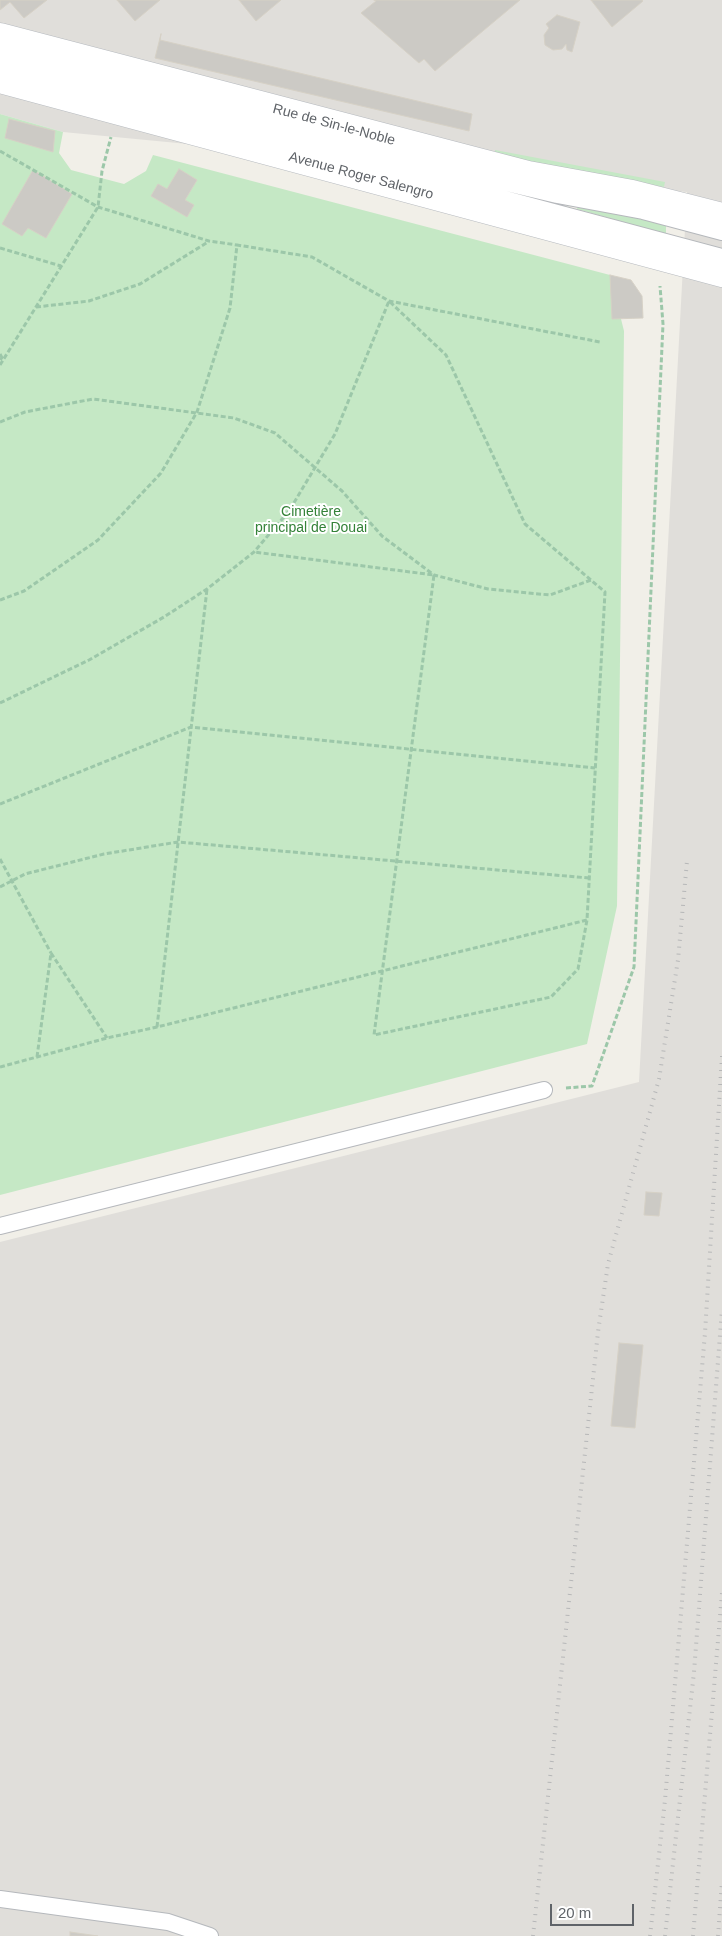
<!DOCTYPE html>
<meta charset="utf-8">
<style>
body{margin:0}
#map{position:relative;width:722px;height:1936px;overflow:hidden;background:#f1efe8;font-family:Helvetica,sans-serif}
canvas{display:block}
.scale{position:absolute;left:550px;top:1904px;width:84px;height:22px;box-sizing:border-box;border:2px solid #5f6368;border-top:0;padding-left:6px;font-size:15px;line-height:18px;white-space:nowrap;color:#5f6368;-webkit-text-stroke:4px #fff;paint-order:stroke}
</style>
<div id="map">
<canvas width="722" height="1936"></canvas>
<div class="scale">20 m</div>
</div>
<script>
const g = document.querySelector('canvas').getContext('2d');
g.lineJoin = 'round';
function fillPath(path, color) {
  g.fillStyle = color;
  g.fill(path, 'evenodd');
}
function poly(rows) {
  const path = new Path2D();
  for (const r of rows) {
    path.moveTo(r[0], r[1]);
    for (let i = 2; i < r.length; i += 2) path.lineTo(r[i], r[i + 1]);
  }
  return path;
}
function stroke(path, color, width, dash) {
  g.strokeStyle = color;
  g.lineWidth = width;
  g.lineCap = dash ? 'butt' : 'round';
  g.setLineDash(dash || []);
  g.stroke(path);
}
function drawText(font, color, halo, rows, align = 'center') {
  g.font = font + ' Helvetica,sans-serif';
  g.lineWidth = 4;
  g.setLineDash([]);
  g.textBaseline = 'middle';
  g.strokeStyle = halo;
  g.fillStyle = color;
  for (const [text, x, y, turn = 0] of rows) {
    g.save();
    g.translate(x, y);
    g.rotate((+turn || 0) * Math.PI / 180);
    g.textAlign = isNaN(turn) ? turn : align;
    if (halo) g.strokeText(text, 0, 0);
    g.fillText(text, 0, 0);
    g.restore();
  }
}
fillPath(poly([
 [0,0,722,0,722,1936,0,1936,0,1242,639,1082,687,192,63,132,0,114]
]), '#e0deda');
fillPath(poly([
 [0,114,63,132,59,153,71,170,124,184,146,171,153,155,610,275,624,331,617,906,587,1044,0,1195],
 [495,150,665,182,664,187,543,165,495,154],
 [578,206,666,224,666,234,577,209]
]), '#c5e8c5');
const building = poly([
 [0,0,47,0,24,18,10,2,0,10,0,0],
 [117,0,160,0,135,21,117,0],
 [239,0,281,0,256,21,239,0],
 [374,0,520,0,435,71,424,59,419,63,361,13,376,1,374,0],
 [591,0,642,0,643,1,612,27,591,0],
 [557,15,580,22,572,52,567,50,566,44,562,49,553,50,545,45,544,35,549,28,546,24,557,15],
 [161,34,160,40,472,114,469,131,155,58,161,34],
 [9,119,55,131,53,152,5,138,9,119],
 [179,169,197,180,185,200,194,205,187,217,151,196,158,184,167,189,179,169],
 [33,170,72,194,46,238,28,228,22,236,2,224,33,170],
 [610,275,631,280,642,296,643,318,612,319,610,275],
 [646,1192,662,1193,659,1216,644,1215,646,1192],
 [619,1343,643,1345,635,1428,611,1426,619,1343],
 [70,1932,98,1936,70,1936,70,1932]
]);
fillPath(building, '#cccac5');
stroke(building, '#d6d1c6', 1);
const lane = poly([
 [0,51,486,178,557,195,643,211,722,232],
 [0,64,722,257],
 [0,1226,544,1090],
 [0,1899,168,1922,210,1936]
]);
const secondary = poly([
 [0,37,528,175,632,194,722,217],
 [0,79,722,273]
]);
stroke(lane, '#b5b8bc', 18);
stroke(secondary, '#b6babf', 29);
stroke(poly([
 [0,151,98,207,209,241,237,245],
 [0,248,61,266],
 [36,307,89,301,140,284,208,242],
 [0,354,3,360,0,358],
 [0,365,98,207,102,171,111,137],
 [0,422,25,412,93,399,234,418,275,433,342,491,382,536,434,575,488,589,550,595,591,580],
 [0,600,24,591,98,540,161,473,197,412,230,308,237,245,312,257,389,301,600,342],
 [0,703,89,660,164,617,207,589,254,552,289,511,335,434,389,301,446,355,525,524,605,592,587,920,578,969,551,997,374,1035,434,575,254,552],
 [0,804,191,727,595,768],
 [0,859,51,953],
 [0,887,25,874,104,854,178,842,589,878],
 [157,1027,207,589],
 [37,1057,51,953,107,1038],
 [0,1067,107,1038,157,1027,587,920],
 [566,1088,592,1086,634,967,663,324,660,286]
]), '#9cc7a9', 3, [5, 2.5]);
stroke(lane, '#fff', 16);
stroke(secondary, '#fff', 28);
stroke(poly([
 [533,1936,598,1332,608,1264,659,1079,678,960,687,861],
 [650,1936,665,1800,705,1333,722,1056],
 [665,1936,694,1672,722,1309],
 [693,1936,722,1593],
 [718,1936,722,1881]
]), '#b6b7b8', 4, [1, 6]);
drawText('14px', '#5f6368', '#fff', [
 ["Rue de Sin-le-Noble",334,125,15],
 ["Avenue Roger Salengro",361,176,15]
]);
drawText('14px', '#348238', '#fff', [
 ["Cimetière",311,512],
 ["principal de Douai",311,528]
]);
</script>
